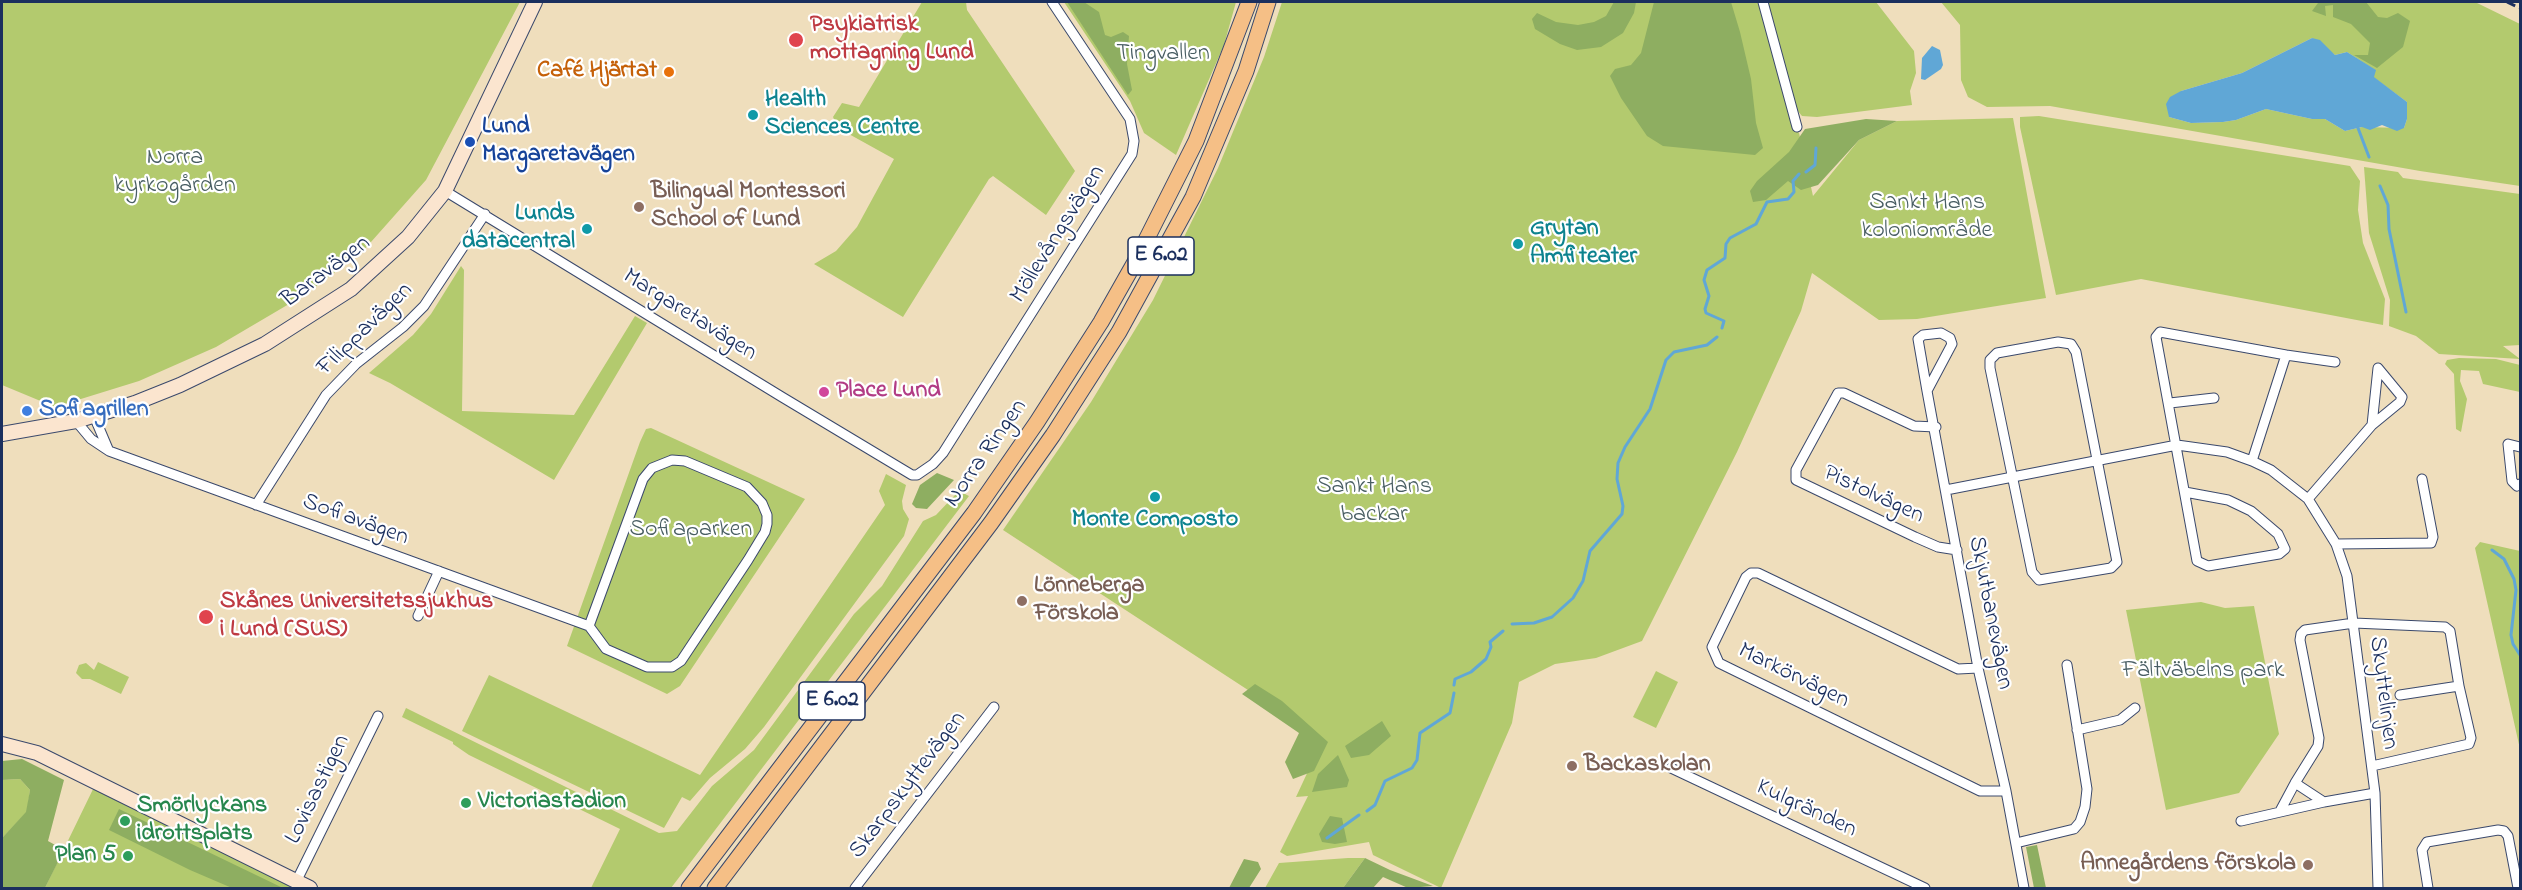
<!DOCTYPE html>
<meta charset="utf-8">
<style>
body{margin:0}
#map{position:relative;width:2522px;height:890px;overflow:hidden;background:#efdebc;font-family:"Indie Flower",sans-serif}
canvas{display:block}
.frame{position:absolute;inset:0;border:3px solid #1b2f5e;pointer-events:none}
</style>
<div id="map">
<canvas width="2522" height="890"></canvas>
<div class="frame"></div>
</div>
<script>
const g = document.querySelector('canvas').getContext('2d');
g.lineJoin = 'round';
function fillPath(path, color) {
  g.fillStyle = color;
  g.fill(path, 'evenodd');
}
function poly(rows) {
  const path = new Path2D();
  for (const r of rows) {
    path.moveTo(r[0], r[1]);
    for (let i = 2; i < r.length; i += 2) path.lineTo(r[i], r[i + 1]);
  }
  return path;
}
function stroke(path, color, width, dash) {
  g.strokeStyle = color;
  g.lineWidth = width;
  g.lineCap = dash ? 'butt' : 'round';
  g.setLineDash(dash || []);
  g.stroke(path);
}
function drawText(font, color, halo, rows, align = 'center') {
  g.font = font + ' "Indie Flower",sans-serif';
  g.lineWidth = 4.5;
  g.setLineDash([]);
  g.textBaseline = 'middle';
  g.strokeStyle = halo;
  g.fillStyle = color;
  for (const [text, x, y, turn = 0] of rows) {
    g.save();
    g.translate(x, y);
    g.rotate((+turn || 0) * Math.PI / 180);
    g.textAlign = isNaN(turn) ? turn : align;
    if (halo) g.strokeText(text, 0, 0);
    g.fillText(text, 0, 0);
    g.restore();
  }
}
fillPath(poly([
 [2,2,520,2,426,180,363,251,306,294,216,347,139,381,55,407,2,385],
 [922,2,966,2,967,10,1075,171,1046,215,993,176,989,179,903,317,814,264,836,251,857,227,894,159,838,128,833,117,842,103,859,107],
 [1064,2,1236,2,1224,45,1176,155,1144,133,1130,101],
 [1282,2,1758,2,1793,126,1799,133,1813,196,1859,140,1897,121,2013,118,2046,298,1917,319,1879,320,1812,273,1801,311,1737,452,1642,641,1596,658,1555,664,1519,682,1512,723,1441,888,1373,855,1369,842,1287,856,1280,852,1308,796,1296,797,1323,739,1003,530,1091,402,1153,300,1218,168,1264,57],
 [1768,2,1876,2,1914,51,1916,73,1910,91,1912,105,1817,117,1802,116,1797,110],
 [1941,2,2475,2,2520,24,2520,186,2420,171,2050,106,1987,107,1968,97,1961,80,1960,25],
 [2312,38,2335,55,2347,52,2375,70,2373,77,2407,102,2407,119,2404,128,2362,127,2345,131,2325,119,2312,119,2266,109,2236,120,2223,122,2191,123,2169,117,2181,91,2242,73],
 [2039,116,2350,166,2360,181,2358,210,2363,243,2385,299,2383,325,2141,279,2056,295,2020,127,2020,117],
 [2364,167,2398,172,2403,178,2520,194,2520,345,2503,346,2520,359,2439,354,2416,336,2389,326,2390,300,2369,233],
 [461,266,464,270,462,411,574,415,635,316,647,323,554,480,390,383,369,373,413,335,431,314],
 [2459,358,2496,359,2520,365,2520,392,2483,384,2479,371,2461,370,2460,381,2467,399,2461,432,2456,429,2454,374,2445,364,2447,360],
 [651,428,805,499,680,686,667,694,567,646,640,442,646,429],
 [886,474,906,485,902,501,903,509,909,519,904,536,764,727,745,749,710,778,690,801,682,797,664,828,462,731,489,675,700,775,885,505,879,491],
 [963,493,969,496,671,888,591,888,620,829,469,755,453,744,453,742,402,717,406,708,659,833,677,831,712,786,754,750,854,614,882,586,923,521,936,515,956,494],
 [2480,542,2520,551,2520,749,2475,548],
 [2201,602,2225,608,2254,606,2279,734,2239,793,2166,810,2126,610],
 [98,662,129,677,121,694,90,679,82,679,76,673,79,665,86,663,94,670],
 [1656,671,1678,682,1656,728,1633,717],
 [20,779,30,790,27,812,2,838,2,780],
 [96,783,310,888,45,888],
 [1348,858,1365,858,1343,888,1265,888,1279,863]
]), '#b3ca6e');
fillPath(poly([
 [1067,2,1084,2,1099,12,1105,35,1111,37,1123,32,1129,36,1127,64,1132,90,1128,95],
 [1614,2,1636,2,1634,13,1623,33,1601,47,1577,50,1560,44,1535,29,1532,19,1537,13,1556,22,1578,25,1594,22,1606,16],
 [1654,2,1731,2,1740,32,1751,79,1756,123,1763,148,1755,155,1663,146,1647,136,1621,98,1610,76,1615,69,1631,65,1641,53],
 [2315,2,2366,2,2378,17,2387,18,2398,13,2410,21,2403,47,2377,68,2354,55,2368,55,2370,43,2351,24,2333,17,2333,5,2325,6,2326,16,2312,11,2318,3],
 [1866,119,1897,121,1859,140,1818,185,1801,190,1788,181,1766,200,1753,202,1750,191,1757,181,1789,152,1805,129],
 [937,473,954,480,927,509,916,508,912,504,920,485],
 [1255,684,1282,701,1328,742,1314,771,1293,779,1285,762,1299,733,1242,694],
 [1382,721,1391,736,1369,755,1351,758,1345,746],
 [1338,755,1349,780,1347,787,1312,792,1318,774],
 [22,759,64,780,48,841,64,850,45,888,2,888,2,838,26,812,30,790,20,779,2,780,2,761],
 [119,809,283,888,232,888,190,870,109,830],
 [1330,816,1342,818,1347,842,1335,844,1322,842,1319,834],
 [2037,845,2046,888,2034,888,2026,847],
 [1365,858,1390,870,1433,886,1408,888,1383,877,1373,888,1343,888],
 [1244,859,1258,862,1261,869,1249,888,1229,888]
]), '#8eae61');
fillPath(poly([
 [2312,38,2320,40,2335,55,2347,52,2376,70,2374,77,2407,102,2407,119,2404,128,2397,131,2382,125,2370,130,2362,127,2345,131,2325,119,2312,119,2266,109,2236,120,2223,122,2191,123,2169,117,2166,104,2170,97,2181,91,2242,73],
 [1932,46,1940,50,1943,65,1941,69,1925,80,1921,79,1922,58]
]), '#60a7d6');
stroke(poly([
 [2358,128,2369,157],
 [1806,172,1815,165,1816,148],
 [2380,186,2388,205,2389,229,2406,312],
 [1722,328,1724,321,1706,313,1705,309,1709,296,1704,280,1707,270,1725,258,1726,244,1730,238,1756,224,1767,202,1788,199,1794,192,1793,181,1799,174],
 [2492,550,2504,559,2514,579,2516,590,2511,635,2513,644,2520,655],
 [1512,624,1534,623,1552,617,1573,598,1583,581,1590,551,1622,514,1623,506,1617,479,1618,463,1625,447,1650,409,1666,360,1674,352,1707,345,1717,337],
 [1454,685,1455,679,1471,672,1486,659,1491,647,1490,642,1503,631],
 [1367,811,1375,805,1385,781,1412,768,1417,760,1420,733,1450,713,1454,693],
 [1327,838,1359,815]
]), '#60a7d6', 3);
const street = poly([
 [1763,2,1797,127],
 [445,191,782,397,912,475,917,475,933,464,943,453,1132,154,1134,141,1130,119,1052,2],
 [1941,333,1950,338,1952,344,1927,391,1918,339,1923,335,1941,333],
 [2058,342,2071,344,2076,352,2117,562,2111,568,2039,580,2032,572,1990,368,1990,360,1997,353,2058,342],
 [2286,355,2335,362],
 [1927,391,1978,668,2006,791,2024,888],
 [2170,403,2214,398],
 [94,416,108,449],
 [76,421,91,439,109,451,589,626],
 [1936,427,1914,426,1844,393,1838,393,1796,470,1796,480,1915,537,1938,547,1957,550],
 [2520,447,2508,444,2512,481,2517,486,2520,484],
 [672,460,685,461,747,487,762,503,767,515,767,524,765,532,748,560,681,661,672,667,647,667,606,649,589,626,643,479,652,468,672,460],
 [1946,490,2177,445,2227,452,2252,461,2271,470,2308,499,2336,544,2347,576,2375,793,2378,888],
 [2185,492,2228,500,2251,511,2278,534,2285,549,2279,554,2208,566,2197,561,2156,337,2160,332,2286,355,2252,461],
 [2308,499,2372,425,2400,402,2402,397,2378,368,2372,425],
 [256,505,326,395,356,364,403,327,424,306,485,214],
 [2336,544,2431,543,2433,537,2422,479],
 [418,616,439,571],
 [1978,668,1958,669,1758,573,1751,573,1746,577,1712,647,1719,663,1980,791,2006,791],
 [2077,730,2120,720,2135,708],
 [2372,766,2469,744,2471,738,2459,686],
 [1671,768,1925,888],
 [2375,793,2324,802,2295,783,2318,746,2319,738,2300,640,2301,634,2305,630,2354,623,2445,627,2450,631,2459,686,2400,695],
 [2280,811,2295,783],
 [2241,821,2324,802],
 [2016,843,2074,829,2080,822,2085,807,2087,789,2067,665],
 [296,882,378,716],
 [855,888,994,707],
 [2428,888,2422,850,2427,842,2498,830,2504,831,2508,836,2518,888]
]);
const secondary = poly([
 [2,434,76,421,135,403,180,385,265,344,351,289,408,237,445,191,535,2],
 [2,744,37,753,310,888]
]);
const primary = poly([
 [689,888,974,513,1037,422,1101,322,1135,262,1196,141,1249,2],
 [715,888,991,523,1053,435,1119,332,1193,197,1246,71,1268,2]
]);
stroke(street, '#3b496c', 11);
stroke(secondary, '#3b496c', 16);
stroke(primary, '#3b496c', 17);
stroke(street, '#fff', 9);
stroke(secondary, '#fbe5cf', 14);
stroke(primary, '#f5bf86', 15);
stroke(poly([
 [2507,2,2520,8]
]), '#1b2f5e', 3, [9, 4.5]);
for (const [x, y, r, color] of [
 [796,40,8,"#e0444e"],
 [669,72,6,"#e8710a"],
 [753,115,6,"#0f9aa8"],
 [470,142,6,"#1a4fb4"],
 [639,207,6,"#8d6e63"],
 [587,229,6,"#0f9aa8"],
 [1518,244,6,"#0f9aa8"],
 [824,392,6,"#d1479c"],
 [27,411,6,"#3f7fe0"],
 [1155,497,6,"#0f9aa8"],
 [1022,601,6,"#8d6e63"],
 [206,617,8,"#e0444e"],
 [1572,766,6,"#8d6e63"],
 [466,803,6,"#2e9e5b"],
 [125,821,6,"#2e9e5b"],
 [128,856,6,"#2e9e5b"],
 [2308,865,6,"#8d6e63"]
]) {
  const dot = new Path2D();
  dot.arc(x, y, r, 0, 2 * Math.PI);
  g.fillStyle = color;
  g.fill(dot);
  stroke(dot, '#fff', 2);
}
for (const [x, y, w] of [
 [1161,256,66],
 [832,701,66]
]) {
  const box = new Path2D();
  box.roundRect(x - w / 2, y - 19, w, 38, 4.5);
  g.fillStyle = '#fff';
  g.fill(box);
  stroke(box, '#1b2f5e', 1.5);
}
drawText('bold 22px', '#1b2f5e', null, [
 ["E 6.02",1161,256],
 ["E 6.02",832,701]
]);
drawText('bold 24px', '#be3a42', '#fff', [
 ["Psykiatrisk",810,26],
 ["mottagning Lund",810,54],
 ["Skånes Universitetssjukhus",220,603],
 ["i Lund (SUS)",220,631]
], 'left');
drawText('24px', '#495e63', '#fff', [
 ["Tingvallen",1163,55],
 ["Norra",175,159],
 ["kyrkogården",175,187],
 ["Sankt Hans",1927,204],
 ["koloniområde",1927,232],
 ["Sankt Hans",1374,488],
 ["backar",1374,516],
 ["Sofiaparken",691,531],
 ["Fältväbelns park",2203,672]
]);
drawText('bold 24px', '#c56008', '#fff', [
 ["Café Hjärtat",657,72]
], 'right');
drawText('bold 24px', '#0d838f', '#fff', [
 ["Health",765,101],
 ["Sciences Centre",765,129],
 ["Lunds",575,215,"right"],
 ["datacentral",575,243,"right"],
 ["Grytan",1530,230],
 ["Amfiteater",1530,258],
 ["Monte Composto",1155,521,"center"]
], 'left');
drawText('bold 24px', '#164399', '#fff', [
 ["Lund",482,128],
 ["Margaretavägen",482,156]
], 'left');
drawText('bold 24px', '#785e54', '#fff', [
 ["Bilingual Montessori",651,193],
 ["School of Lund",651,221],
 ["Lönneberga",1034,587],
 ["Förskola",1034,615],
 ["Backaskolan",1584,766],
 ["Annegårdens förskola",2296,865,"right"]
], 'left');
drawText('24px', '#1b2f5e', '#fff', [
 ["Möllevångsvägen",1059,235,-58],
 ["Baravägen",327,273,-37],
 ["Margaretavägen",689,316,32],
 ["Filippavägen",366,330,-44],
 ["Norra Ringen",987,454,-55],
 ["Pistolvägen",1873,496,25],
 ["Sofiavägen",355,521,20],
 ["Skjutbanevägen",1989,613,79],
 ["Markörvägen",1793,677,26],
 ["Skyttelinjen",2382,693,83],
 ["Skarpskyttevägen",909,786,-53],
 ["Lovisastigen",319,790,-64],
 ["Kulgränden",1806,810,25]
]);
drawText('bold 24px', '#b23c85', '#fff', [
 ["Place Lund",836,392]
], 'left');
drawText('bold 24px', '#366cbe', '#fff', [
 ["Sofiagrillen",39,411]
], 'left');
drawText('bold 24px', '#27864d', '#fff', [
 ["Victoriastadion",478,803],
 ["Smörlyckans",137,807],
 ["idrottsplats",137,835],
 ["Plan 5",116,856,"right"]
], 'left');
</script>
